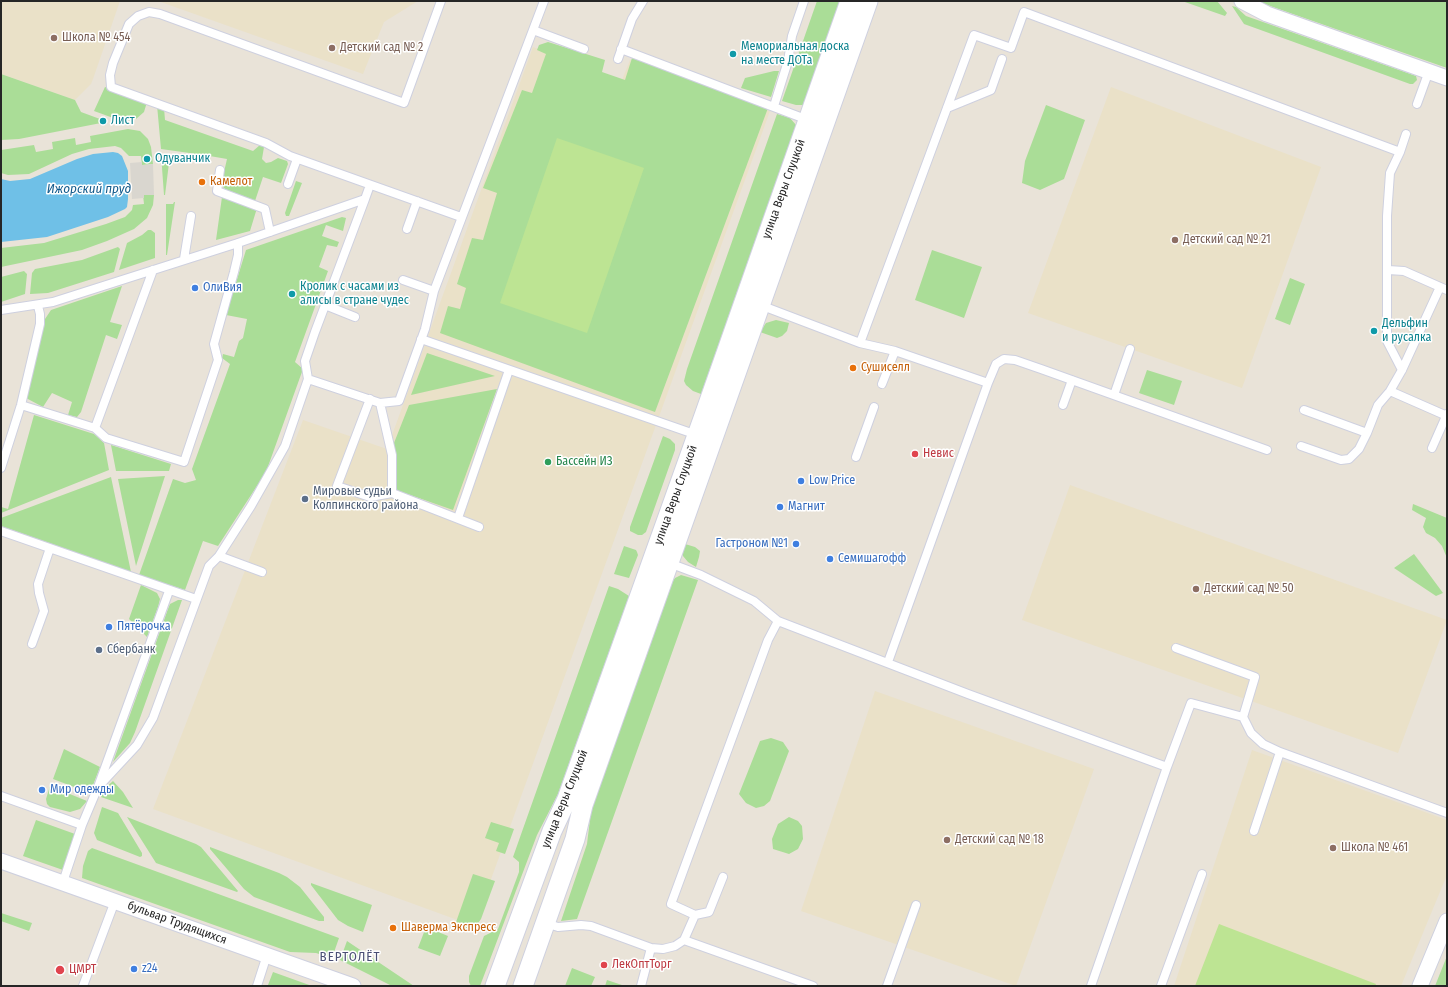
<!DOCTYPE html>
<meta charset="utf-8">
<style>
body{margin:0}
#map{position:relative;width:1448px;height:987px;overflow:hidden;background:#e9e3d8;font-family:"Fira Sans Condensed",sans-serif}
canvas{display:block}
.frame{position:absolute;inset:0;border:2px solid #262626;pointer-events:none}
</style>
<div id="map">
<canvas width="1448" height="987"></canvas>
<div class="frame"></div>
</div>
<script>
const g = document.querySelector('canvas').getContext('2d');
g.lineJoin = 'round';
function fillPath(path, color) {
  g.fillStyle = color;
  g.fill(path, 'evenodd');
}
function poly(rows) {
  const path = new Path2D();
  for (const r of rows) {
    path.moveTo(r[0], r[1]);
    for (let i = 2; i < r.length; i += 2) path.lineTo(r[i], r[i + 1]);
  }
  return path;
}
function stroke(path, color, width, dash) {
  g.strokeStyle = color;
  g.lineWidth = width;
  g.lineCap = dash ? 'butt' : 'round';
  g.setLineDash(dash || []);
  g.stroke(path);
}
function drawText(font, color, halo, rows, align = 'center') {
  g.font = font + ' "Fira Sans Condensed",sans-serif';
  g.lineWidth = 3;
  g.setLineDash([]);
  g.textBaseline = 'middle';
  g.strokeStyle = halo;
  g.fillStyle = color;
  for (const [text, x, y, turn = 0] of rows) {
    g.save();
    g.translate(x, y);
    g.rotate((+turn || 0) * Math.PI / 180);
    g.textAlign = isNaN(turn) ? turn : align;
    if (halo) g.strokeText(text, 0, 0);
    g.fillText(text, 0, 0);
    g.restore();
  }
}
fillPath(poly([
 [1,1,120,1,93,79,91,84,75,100,1,74],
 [158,1,418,1,384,22,363,74],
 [533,47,622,80,630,60,770,111,474,926,153,809,303,420,387,449],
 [1111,87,1321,167,1242,388,1028,313],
 [1070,485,1447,620,1398,753,1022,620],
 [875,691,1094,769,1016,986,801,911],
 [1252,750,1447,820,1447,875,1401,986,1174,986]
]), '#eae1c8');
fillPath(poly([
 [817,1,840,1,803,105,796,105,782,101],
 [1182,1,1217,1,1227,13,1225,16],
 [1258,1,1447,1,1447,68,1273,7],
 [1232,6,1236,7,1246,16,1416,76,1417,80,1413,84,1410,84,1244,24],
 [548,42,605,60,602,72,625,80,632,58,768,108,655,412,440,333,448,306,460,309,466,288,457,284,472,238,483,240,497,193,483,188,522,90,532,93,546,54,537,50,539,45],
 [774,71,779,71,771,97,741,88,745,78],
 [1,74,75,100,81,112,100,119,101,123,19,139,1,140],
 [105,87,147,102,144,112,136,119,125,120,116,119,94,111],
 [157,105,164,108,165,120,253,151,260,145,264,147,262,159,266,163,271,162,278,158,287,161,288,164,281,183,263,177,255,201,225,189,221,185,227,159,204,155,161,149],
 [1046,105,1085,120,1064,179,1040,190,1022,183,1025,161],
 [777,114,790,118,796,125,701,394,693,391,686,385,684,381,687,369],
 [128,129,140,131,148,139,151,147,153,164,142,165,141,156,129,156,121,148,115,146,89,149,72,154,29,174,8,175,1,173,1,150,34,145,36,152,53,149,52,142,75,138,76,145,91,142,90,136],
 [161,154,170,155,165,195,164,195],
 [296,181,302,183,289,216,286,216,285,213],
 [143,195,154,195,153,205,147,218,134,229,107,241,82,250,1,267,1,248,44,243,106,224,125,217,132,210,133,205,144,204],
 [222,197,257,208,250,231,216,240],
 [174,202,175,202,167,255,166,255,166,204,173,204],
 [342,217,346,218,343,231,326,225,322,236,339,242,337,247,327,245,319,267,328,271,295,362,303,369,266,472,218,546,203,541,185,590,139,575,173,479,185,483,196,480,192,469,230,364,222,358,223,354,234,357,239,341,243,338,247,319,226,315,246,250],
 [148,230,151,230,155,233,155,258,119,270,127,243,142,235],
 [118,247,120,249,114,272,48,293,30,294,32,273,35,269,82,260],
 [932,250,982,267,964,318,915,300],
 [24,271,27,274,25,294,1,302,1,277],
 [1290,278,1305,284,1290,325,1275,319],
 [122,286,110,322,122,325,117,339,106,335,81,412,77,417,68,415,72,402,52,393,43,407,26,398,45,319,51,310],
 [776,320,789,323,787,331,782,336,777,338,760,332,766,323],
 [427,353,495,376,411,395],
 [1147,370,1182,381,1174,405,1139,393],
 [497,389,453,510,396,490,394,443,409,405],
 [34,415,94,434,104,443,109,470,1,513,1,507,8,509],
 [663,436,670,439,675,444,675,450,646,532,642,535,638,535,630,531,630,527],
 [111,445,171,464,169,471,116,471],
 [165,476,136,566,118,479],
 [111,477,131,572,1,526,1,518],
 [1413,504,1447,518,1447,558,1442,546,1435,538,1426,533,1423,527,1426,518,1412,510],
 [685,544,695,547,700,551,699,557,696,567,688,562,683,556,682,553],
 [624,546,636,550,637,552,638,555,629,578,614,574],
 [1414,554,1426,570,1443,593,1436,596,1394,568],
 [681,575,698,580,577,919,561,921,587,844,591,811,673,581,675,578],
 [141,585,157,593,160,599,158,607,147,637,129,619],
 [609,586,618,589,629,596,558,794,537,835,480,986,471,986,469,982,469,976,484,936,498,929,519,872,519,862,513,857],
 [178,600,182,600,135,732,130,743,113,762,168,609,170,604],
 [771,738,783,742,789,751,770,801,764,806,756,808,746,803,739,794,760,741],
 [64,749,100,767,90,793,53,779],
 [113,781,123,792,133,808,101,797,102,791],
 [50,786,87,801,80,809,70,812,50,807,47,804,46,799],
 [102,807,118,813,142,853,142,856,140,857,97,840,94,833],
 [127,817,196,844,201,847,238,891,237,892,156,863],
 [789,817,798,821,802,826,803,839,798,849,789,854,773,849,772,839,778,824],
 [36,820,75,834,63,870,23,856],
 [491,822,514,829,505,854,496,851,499,843,485,838],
 [210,847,279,873,287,877,300,887,324,917,324,921,319,921,254,897,244,889,210,849],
 [92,848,339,938,332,958,316,953,290,952,82,878,83,866,88,851],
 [473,874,495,881,481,919,476,926,468,930,455,925],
 [311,883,372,905,363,932,348,926,338,920,311,885],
 [1,913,32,923,29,931,1,921],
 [426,927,448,936,440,956,418,948],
 [347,941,414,986,392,986,340,960],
 [1447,956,1447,986,1435,986],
 [572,968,595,977,591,986,565,986],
 [273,972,312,986,268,985],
 [607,980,625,986,605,986]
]), '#aadd97');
fillPath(poly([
 [557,138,644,168,587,333,500,303],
 [1219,924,1376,984,1375,986,1195,986]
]), '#bde493');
fillPath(poly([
 [142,162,142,165,153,164,154,195,144,195,144,198,132,199,130,163]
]), '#d9d6cf');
fillPath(poly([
 [113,152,118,153,122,156,128,171,128,199,127,207,125,209,108,217,47,237,1,242,1,179,10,181,30,179,77,159,93,154]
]), '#6fc0e7');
const service = poly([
 [441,1,404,103,160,14,149,12,138,16,129,24,113,63,110,75,111,87,266,143,290,156,461,217],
 [533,30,584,49],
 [621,49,808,120],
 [618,59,632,19,643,1],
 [1417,104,1429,71],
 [774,106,788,61,792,36,804,1],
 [947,108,991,90,1002,59],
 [220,170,217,191,265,209,270,232],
 [288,184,297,159],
 [407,229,417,201],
 [184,259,191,216],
 [153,270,95,428,106,438,184,462,218,360,214,344,234,272,238,255,238,243],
 [1388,270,1404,271,1447,290],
 [403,280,434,291],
 [325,305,355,317],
 [760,305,860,343,895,351,988,383],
 [1,310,53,302,238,243,365,199,370,185],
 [421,339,697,435],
 [860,343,974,35,1011,48,1024,12,1400,152],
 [1402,370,1387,341,1387,216,1390,173,1400,152,1406,134],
 [308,379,380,403,399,401,425,329,434,291,544,1],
 [882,384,895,351],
 [1390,391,1447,416],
 [1114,395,1130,349],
 [370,399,337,486,370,497,392,493],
 [380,403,392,455,392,493,479,527],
 [21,405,95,428],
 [1063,405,1072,380],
 [1304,410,1367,433],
 [1301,446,1341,460,1349,459,1359,449,1367,433,1378,405,1390,391,1402,370,1440,287],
 [1432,448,1447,414],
 [856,457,874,407],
 [1,468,21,405,40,324,40,314,38,306],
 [458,518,509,370],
 [1,531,196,599],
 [219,556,251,506,285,446,308,379,305,361,315,332,365,199],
 [669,563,701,575,754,601,778,621,968,694,1167,767],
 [32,644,44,611,39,593,38,584,50,548],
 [1176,648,1255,677,1243,717],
 [888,662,988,383,996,364,1004,359,1015,360,1041,369,1267,450],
 [98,787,137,745,153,718,209,566,219,556,262,572],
 [1,796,82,825],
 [1254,831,1280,752,1447,813],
 [63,882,82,825,98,787,169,591],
 [695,915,709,912,723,877],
 [545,923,558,927,581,925,591,926,651,948,663,949,675,946,684,940,813,986],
 [684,940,695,915,671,904,768,640,778,621],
 [83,986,115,901],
 [257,986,267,955],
 [641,986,651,948],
 [887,986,916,905],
 [1091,986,1167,767,1191,703,1243,717,1251,733,1263,744,1280,752],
 [1161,986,1202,874]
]);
const minor = poly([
 [1242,1,1267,14,1447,78],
 [1,861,353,986],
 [1420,986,1447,921]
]);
const tertiary = poly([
 [495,986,552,831,567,799,705,413,850,1],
 [523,986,575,839,583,805,868,1]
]);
stroke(service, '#ced0df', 10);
stroke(minor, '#ced0df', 17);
stroke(tertiary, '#ced0df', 21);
stroke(service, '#fff', 8);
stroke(minor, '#fff', 15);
stroke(tertiary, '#fff', 19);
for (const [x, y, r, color] of [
 [54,38,4,"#8d6e63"],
 [332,48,4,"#8d6e63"],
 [733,54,4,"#0f9aa8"],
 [103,121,4,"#0f9aa8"],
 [147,159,4,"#0f9aa8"],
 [202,182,4,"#e8710a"],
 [1175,240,4,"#8d6e63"],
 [195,288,4,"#3f7fe0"],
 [292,294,4,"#0f9aa8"],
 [1374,331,4,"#0f9aa8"],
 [853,368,4,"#e8710a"],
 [915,454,4,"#e0444e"],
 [548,462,4,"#2e9e5b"],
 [801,481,4,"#3f7fe0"],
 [305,499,4,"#5c6f8a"],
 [780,507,4,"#3f7fe0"],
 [796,544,4,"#3f7fe0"],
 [830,559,4,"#3f7fe0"],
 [1196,589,4,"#8d6e63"],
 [109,627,4,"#3f7fe0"],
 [99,650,4,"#5c6f8a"],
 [42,790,4,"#3f7fe0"],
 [947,840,4,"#8d6e63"],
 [1333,848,4,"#8d6e63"],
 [393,928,4,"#e8710a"],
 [604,965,4,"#e0444e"],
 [134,969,4,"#3f7fe0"],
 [60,970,5,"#e0444e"]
]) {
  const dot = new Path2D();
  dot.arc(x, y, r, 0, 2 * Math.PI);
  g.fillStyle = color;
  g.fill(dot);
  stroke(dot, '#fff', 1.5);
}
drawText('12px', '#785e54', '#fff', [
 ["Школа № 454",62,38],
 ["Детский сад № 2",340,48],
 ["Детский сад № 21",1183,240],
 ["Детский сад № 50",1204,589],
 ["Детский сад № 18",955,840],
 ["Школа № 461",1341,848]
], 'left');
drawText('12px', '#0d838f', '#fff', [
 ["Мемориальная доска",741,47],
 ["на месте ДОТа",741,61],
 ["Лист",111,121],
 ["Одуванчик",155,159],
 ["Кролик с часами из",300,287],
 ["алисы в стране чудес",300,301],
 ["Дельфин",1382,324],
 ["и русалка",1382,338]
], 'left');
drawText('12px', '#c56008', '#fff', [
 ["Камелот",210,182],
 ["Сушиселл",861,368],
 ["Шаверма Экспресс",401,928]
], 'left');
drawText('12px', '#262626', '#fff', [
 ["улица Веры Слуцкой",784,189,-70],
 ["улица Веры Слуцкой",676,495,-70],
 ["улица Веры Слуцкой",565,799,-68],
 ["бульвар Трудящихся",177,923,20]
]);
drawText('12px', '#366cbe', '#fff', [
 ["ОлиВия",203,288],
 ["Low Price",809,481],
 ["Магнит",788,507],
 ["Гастроном №1",788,544,"right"],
 ["Семишагофф",838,559],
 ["Пятёрочка",117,627],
 ["Мир одежды",50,790],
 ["z24",142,969]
], 'left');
drawText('12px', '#be3a42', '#fff', [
 ["Невис",923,454],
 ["ЛекОптТорг",612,965],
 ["ЦМРТ",69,970]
], 'left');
drawText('12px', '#27864d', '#fff', [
 ["Бассейн ИЗ",556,462]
], 'left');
drawText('12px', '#4e5e75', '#fff', [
 ["Мировые судьи",313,492],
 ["Колпинского района",313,506],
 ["Сбербанк",107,650]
], 'left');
drawText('italic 13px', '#145c8d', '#fff', [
 ["Ижорский пруд",89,189]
]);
g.letterSpacing = '1px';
drawText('13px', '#4a4f74', '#fff', [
 ["ВЕРТОЛЁТ",350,957]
]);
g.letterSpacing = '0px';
</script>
